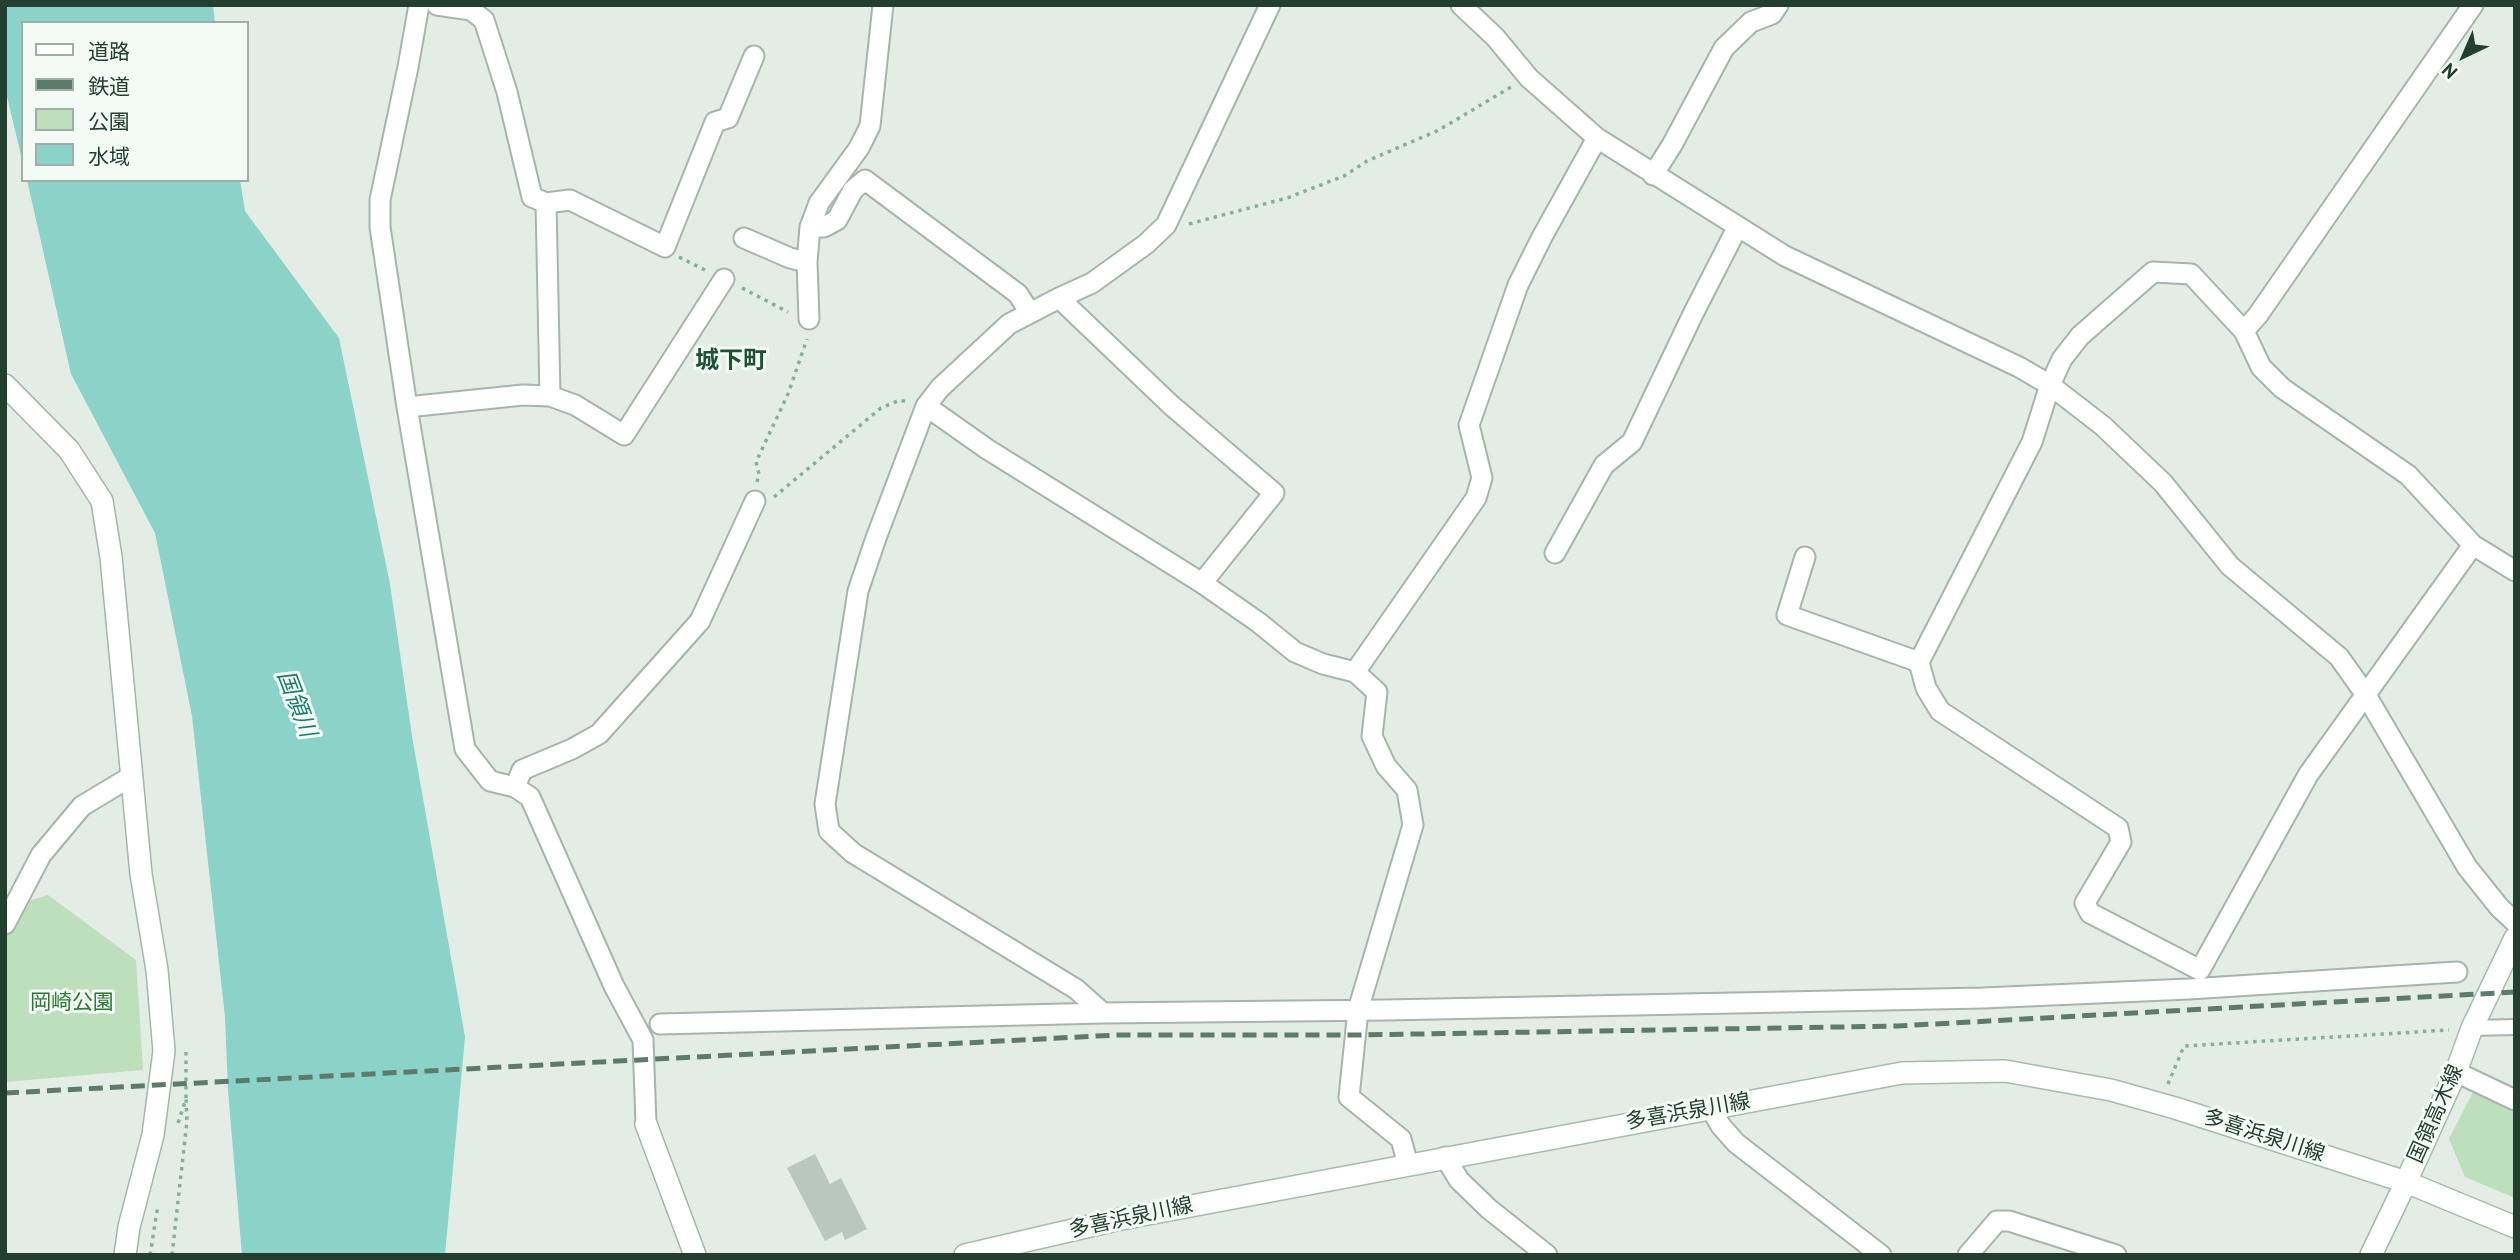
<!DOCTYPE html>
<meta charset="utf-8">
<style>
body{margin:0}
#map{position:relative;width:2520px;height:1260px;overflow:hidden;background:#e3ede6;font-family:"PT Sans","Noto Sans JP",sans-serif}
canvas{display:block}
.frame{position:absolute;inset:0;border:7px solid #233f2f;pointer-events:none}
.legend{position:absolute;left:21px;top:21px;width:228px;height:161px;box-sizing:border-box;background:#f4faf5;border:2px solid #a0afa6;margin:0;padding:9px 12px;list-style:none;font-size:21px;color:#233f2f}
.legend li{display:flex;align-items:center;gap:14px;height:35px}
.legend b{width:35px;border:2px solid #a0afa6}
.north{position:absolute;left:2429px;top:21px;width:70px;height:70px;-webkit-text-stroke:5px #f4faf5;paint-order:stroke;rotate:224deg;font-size:19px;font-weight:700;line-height:28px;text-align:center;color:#233f2f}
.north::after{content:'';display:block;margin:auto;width:24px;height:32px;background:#233f2f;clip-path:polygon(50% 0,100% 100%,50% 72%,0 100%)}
</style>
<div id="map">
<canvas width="2520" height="1260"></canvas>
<div class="frame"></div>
<ul class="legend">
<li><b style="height:9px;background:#fff"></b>道路</li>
<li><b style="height:9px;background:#5d7b6a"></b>鉄道</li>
<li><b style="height:19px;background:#bddfbc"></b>公園</li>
<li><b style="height:19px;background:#8bd3c8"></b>水域</li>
</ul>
<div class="north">N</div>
</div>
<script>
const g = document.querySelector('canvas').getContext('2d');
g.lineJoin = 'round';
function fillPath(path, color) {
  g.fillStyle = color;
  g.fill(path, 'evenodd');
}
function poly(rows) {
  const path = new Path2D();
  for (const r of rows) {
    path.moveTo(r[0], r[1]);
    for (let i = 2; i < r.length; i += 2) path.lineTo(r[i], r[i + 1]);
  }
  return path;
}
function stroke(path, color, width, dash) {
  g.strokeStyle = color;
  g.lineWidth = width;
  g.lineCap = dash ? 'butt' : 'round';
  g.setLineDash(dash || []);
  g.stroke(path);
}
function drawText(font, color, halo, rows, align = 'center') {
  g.font = font + ' "PT Sans","Noto Sans JP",sans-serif';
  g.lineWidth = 6;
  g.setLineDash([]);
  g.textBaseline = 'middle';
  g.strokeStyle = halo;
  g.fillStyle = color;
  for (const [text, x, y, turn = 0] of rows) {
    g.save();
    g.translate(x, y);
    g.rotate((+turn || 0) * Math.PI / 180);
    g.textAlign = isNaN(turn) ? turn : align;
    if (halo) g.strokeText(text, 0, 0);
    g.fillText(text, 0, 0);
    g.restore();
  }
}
fillPath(poly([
 [48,895,136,960,143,1070,5,1082,5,908],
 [2473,1092,2515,1109,2515,1198,2465,1177,2449,1139]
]), '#bddfbc');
fillPath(poly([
 [5,5,213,5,215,23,23,23,23,164,5,88],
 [27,180,240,180,245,211,339,338,390,584,412,736,465,1037,445,1255,242,1255,228,1091,225,1017,192,716,155,533,71,374]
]), '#8bd3c8');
fillPath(poly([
 [815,1154,830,1184,841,1178,867,1229,845,1240,842,1232,825,1241,787,1168]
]), '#b9c8be');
const pedestrian = poly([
 [2472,1028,2515,1027]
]);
const minor = poly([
 [419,5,408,67,380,200,380,227,407,407,465,749,490,781,515,787,530,797,614,986,643,1040,646,1124],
 [437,5,471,10,484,20,507,92,532,197,546,203],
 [1461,5,1495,37,1529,78,1597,138,1785,256,2019,367,2050,385,2103,426,2163,483,2230,566,2339,657,2366,695,2467,867,2499,907,2515,922],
 [1653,175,1672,145,1724,48,1751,22,1772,14,1778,5],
 [810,227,824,227,837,220,853,190,865,180,1018,294,1030,313],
 [744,238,790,258,807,262,809,319],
 [807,262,810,227,819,203,859,148,870,126,883,5],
 [1059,298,1092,283,1146,244,1166,225,1270,5],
 [2244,331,2258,315,2473,5],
 [550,396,546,203,570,200,665,247,715,122,728,118,754,56],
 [926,406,987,449,1202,583,1258,622,1295,652,1323,664,1355,672,1377,692,1372,736,1386,766,1407,790,1413,825,1358,1010,1349,1097,1401,1139,1408,1165],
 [407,407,523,395,550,396,575,405,624,435,724,279],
 [1555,553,1604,465,1632,442,1693,314,1737,228],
 [1805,557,1787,615,1919,662,2032,442,2050,385,2062,359,2080,336,2153,272,2191,274,2244,331,2261,367,2282,388,2408,475,2473,545,2515,571],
 [1202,583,1274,493,1171,405,1059,298,1009,324,940,388,926,406,876,538,858,591,825,804,829,831,853,853,1076,989,1103,1013,1386,1010,1983,998,2189,989,2457,972],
 [1919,662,1926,688,1940,711,2118,828,2121,842,2085,903,2090,913,2200,970,2308,775,2473,545],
 [1355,672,1476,498,1482,478,1469,425,1518,285,1542,237,1597,138],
 [515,787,522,770,572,749,599,734,700,621,755,501],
 [5,924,41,855,82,806,132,776],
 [660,1024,1103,1013],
 [2456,1072,2515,1100],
 [1711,1109,1721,1126,1736,1143,1881,1255],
 [1445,1157,1459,1180,1489,1209,1547,1255],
 [1968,1255,1997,1221,2009,1221,2116,1255]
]);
const tertiary = poly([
 [5,385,69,450,102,501,111,557,141,874,157,970,164,1051,153,1135,129,1227,125,1255],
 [646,1124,695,1255],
 [2371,1255,2406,1182]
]);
const secondary = poly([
 [2406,1182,2456,1072,2472,1028,2515,938],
 [965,1255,1116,1220,1902,1073,2005,1071,2111,1090,2175,1108,2406,1182,2515,1227]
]);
stroke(pedestrian, '#a6b5ab', 18);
stroke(minor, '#a6b5ab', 23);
stroke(tertiary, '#a6b5ab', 24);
stroke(secondary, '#a5bcad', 24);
stroke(poly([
 [1189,224,1287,198,1344,176,1367,161,1439,130,1511,87],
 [679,257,707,271],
 [742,288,788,312],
 [757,482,759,474,756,462,788,394,807,339],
 [774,497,881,408,900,400,907,402],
 [186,1052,186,1099],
 [2168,1084,2184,1046,2449,1030],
 [150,1255,158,1205],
 [172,1255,187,1121,186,1099,177,1126]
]), '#83b195', 3.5, [3.5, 5]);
stroke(pedestrian, '#fff', 14);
stroke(minor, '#fff', 19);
stroke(tertiary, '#fff', 21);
stroke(secondary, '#fff', 21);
stroke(poly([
 [5,1093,1117,1035,1357,1035,1898,1026,2515,992]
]), '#5d7b6a', 5, [14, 7]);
drawText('21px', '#2c7732', '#f4faf5', [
 ["岡崎公園",72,1003]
]);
drawText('21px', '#233f2f', '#f4faf5', [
 ["多喜浜泉川線",1688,1112,-10],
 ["国領高木線",2436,1114,-66],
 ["多喜浜泉川線",2264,1136,18],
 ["多喜浜泉川線",1131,1218,-12]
]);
drawText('italic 23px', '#1b7d70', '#f4faf5', [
 ["国領川",296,704,69]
]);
drawText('bold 24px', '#1e5236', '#f4faf5', [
 ["城下町",731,361]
]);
</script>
